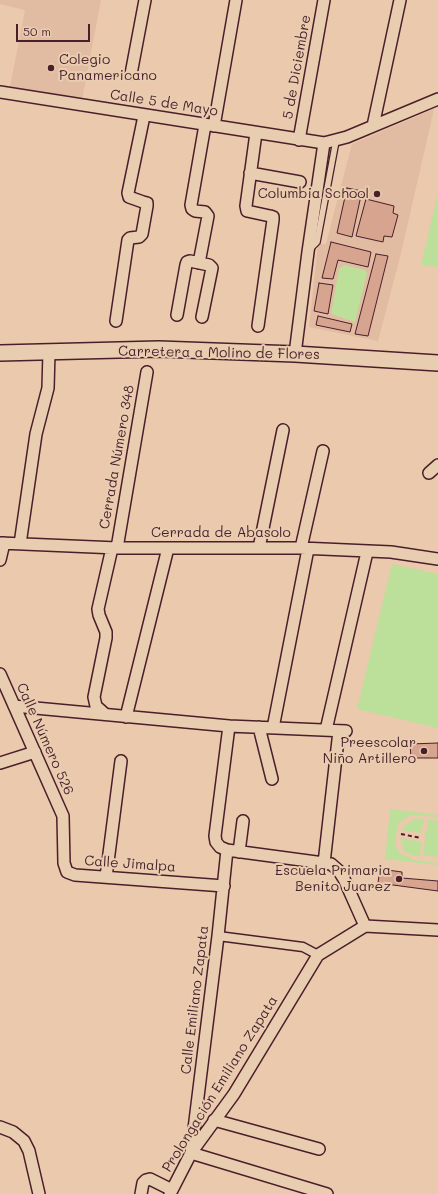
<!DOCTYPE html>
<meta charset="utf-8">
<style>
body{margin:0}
#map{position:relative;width:438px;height:1194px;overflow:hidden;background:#eac9ad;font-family:Mali,sans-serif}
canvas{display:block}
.scale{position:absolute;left:16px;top:24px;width:74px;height:18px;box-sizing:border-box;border:2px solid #4a1f2b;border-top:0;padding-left:5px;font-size:12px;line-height:14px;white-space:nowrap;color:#4a1f2b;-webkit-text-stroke:3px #e9cdb0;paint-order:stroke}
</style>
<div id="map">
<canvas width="438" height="1194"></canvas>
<div class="scale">50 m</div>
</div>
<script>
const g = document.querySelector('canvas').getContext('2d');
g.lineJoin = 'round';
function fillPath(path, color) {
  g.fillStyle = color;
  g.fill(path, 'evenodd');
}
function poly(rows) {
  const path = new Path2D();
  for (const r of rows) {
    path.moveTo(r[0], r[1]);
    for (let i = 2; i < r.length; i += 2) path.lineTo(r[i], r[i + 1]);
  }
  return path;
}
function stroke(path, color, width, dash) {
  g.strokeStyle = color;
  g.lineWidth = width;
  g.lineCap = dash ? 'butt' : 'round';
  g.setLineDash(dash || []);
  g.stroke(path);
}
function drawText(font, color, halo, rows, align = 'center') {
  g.font = font + ' Mali,sans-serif';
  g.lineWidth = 4;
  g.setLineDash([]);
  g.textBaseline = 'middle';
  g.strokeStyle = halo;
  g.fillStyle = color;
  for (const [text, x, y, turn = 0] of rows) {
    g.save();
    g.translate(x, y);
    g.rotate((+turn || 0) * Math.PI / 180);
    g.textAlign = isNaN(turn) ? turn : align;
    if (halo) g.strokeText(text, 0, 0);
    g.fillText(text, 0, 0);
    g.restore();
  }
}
fillPath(poly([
 [0,0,101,0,82,100,10,87,25,10,0,4],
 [434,109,401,253,378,341,309,327,318,244,326,244,352,144]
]), '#e1bba2');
fillPath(poly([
 [438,193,438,267,421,265],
 [345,265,365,270,367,273,355,322,331,314,339,268],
 [392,564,438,574,438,728,357,709],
 [390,809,438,815,438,817,410,815,403,820,398,824,395,843,396,847,401,854,414,860,438,863,438,865,385,859],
 [417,818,424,819,421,833,401,830,409,822],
 [428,820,438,821,438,857,423,855],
 [400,838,421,842,420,856,412,855,404,851]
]), '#bcdf99');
const building = poly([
 [347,188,362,191,352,237,337,233,347,188],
 [366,199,394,206,393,213,398,215,392,237,384,236,383,242,356,236,366,199],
 [331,242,371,252,368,267,338,260,333,279,322,278,331,242],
 [376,254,388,256,368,336,355,334,376,254],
 [319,283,333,285,328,314,314,311,319,283],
 [318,316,352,324,350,332,316,325,318,316],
 [438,743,438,758,411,758,410,744,438,743],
 [380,869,402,872,402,878,438,881,438,891,378,883,380,869]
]);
fillPath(building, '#d6a48f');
stroke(building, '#4a1f2b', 1);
const service = poly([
 [310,249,317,242,336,141]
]);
const pedestrian = poly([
 [218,936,303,947,318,955]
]);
const minor = poly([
 [131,74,145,0],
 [0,92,324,143,347,137,438,99],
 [214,126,236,0],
 [373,126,400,0],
 [256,133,246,206,247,211,270,216,273,217,273,220,258,326],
 [299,140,324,0],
 [250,173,300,182],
 [199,263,208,216,205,212,195,211,192,209,191,205,205,125],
 [177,315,186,265,187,262,190,261,209,265,212,268,202,317],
 [116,321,128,240,130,238,139,237,142,234,147,206,147,203,143,202,129,197,128,193,144,116],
 [295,354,308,252,324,143],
 [429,473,438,465],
 [0,543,117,548,301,548,391,552,438,559],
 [20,544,36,434,48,388,49,352],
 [117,548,147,372],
 [259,548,283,430],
 [301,548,323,451],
 [0,560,4,543],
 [0,674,63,816,64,863,67,872,75,875,224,886],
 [14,706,229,726,346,731],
 [105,714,96,706,94,697,106,638,106,632,99,615,98,609,112,548],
 [126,717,168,548],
 [229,726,215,836,216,842,220,847,227,850,331,864,339,871,344,879,365,926],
 [259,727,272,779],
 [273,728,308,549],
 [326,730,367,552],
 [0,763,35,752],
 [227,850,218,936,191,1153,327,1194],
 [239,852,243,821],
 [324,863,339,731],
 [106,877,121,761],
 [365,926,438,930],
 [214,1120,319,1149],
 [0,1127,13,1132,24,1141,29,1151,39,1194],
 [141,1194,143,1183,146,1180,150,1179,172,1190],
 [170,1194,191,1153,234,1094,318,955,365,926]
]);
const secondary = poly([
 [0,353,159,349,295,354,438,363]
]);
stroke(service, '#4a1f2b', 8);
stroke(pedestrian, '#4a1f2b', 11);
stroke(minor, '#4a1f2b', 14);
stroke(secondary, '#4a1f2b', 18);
stroke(poly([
 [401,834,421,838]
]), '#4a1f2b', 2, [4, 3]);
stroke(service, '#e9cdb0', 5.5);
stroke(pedestrian, '#e9cdb0', 8);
stroke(minor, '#e9cdb0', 11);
stroke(secondary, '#e9cdb0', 15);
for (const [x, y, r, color] of [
 [51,68,4,"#4a1f2b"],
 [377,194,4,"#4a1f2b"],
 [424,751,4,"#4a1f2b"],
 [399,879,4,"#4a1f2b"]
]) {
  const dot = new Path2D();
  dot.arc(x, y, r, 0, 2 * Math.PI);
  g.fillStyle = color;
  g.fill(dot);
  stroke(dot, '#e9cdb0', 1.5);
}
drawText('14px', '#4a1f2b', '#e9cdb0', [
 ["Colegio",59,60,"left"],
 ["Panamericano",59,76,"left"],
 ["Columbia School",369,194],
 ["Preescolar",416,743],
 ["Niño Artillero",416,759],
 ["Escuela Primaria",391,871],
 ["Benito Juarez",391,887]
], 'right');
drawText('14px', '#4a1f2b', '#e9cdb0', [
 ["5 de Diciembre",297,67,-80],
 ["Calle 5 de Mayo",164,103,9],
 ["Carretera a Molino de Flores",219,353,1],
 ["Cerrada Número 348",117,457,-80],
 ["Cerrada de Abasolo",221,533],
 ["Calle Número 526",45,739,66],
 ["Calle Jimalpa",130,864,4],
 ["Calle Emiliano Zapata",195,1000,-83],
 ["Prolongación Emiliano Zapata",220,1084,-58]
]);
</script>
